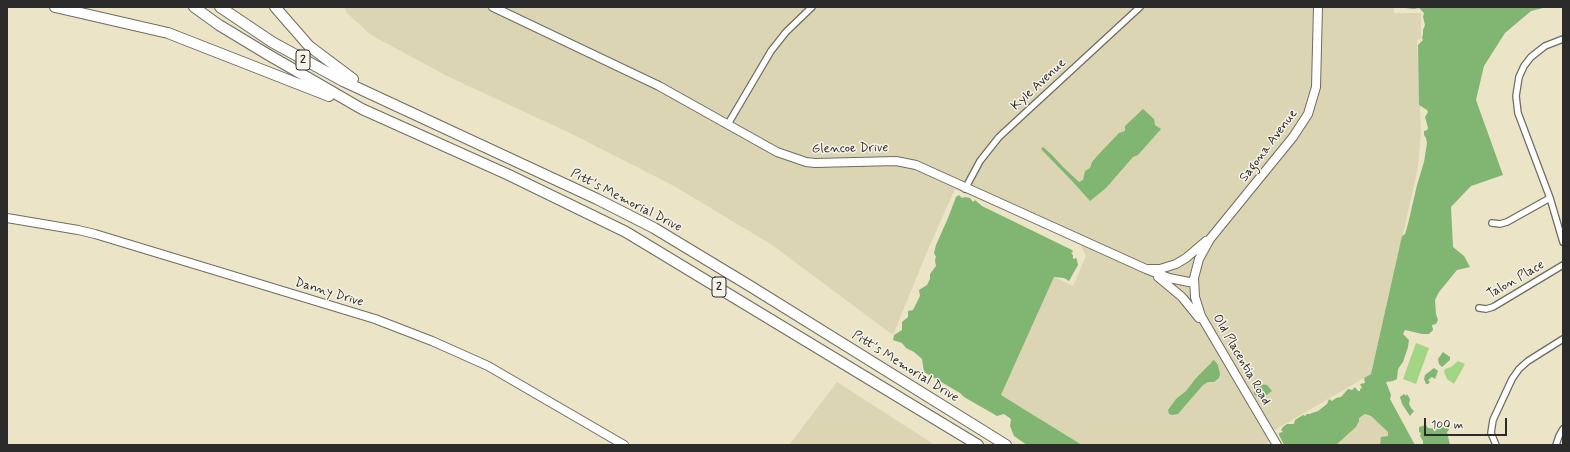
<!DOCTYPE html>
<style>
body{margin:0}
#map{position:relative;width:1570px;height:452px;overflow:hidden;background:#ece4c6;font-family:Mynerve,sans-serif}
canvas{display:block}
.frame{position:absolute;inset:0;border:8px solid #2b2b2b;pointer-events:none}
.scale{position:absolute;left:1424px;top:418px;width:83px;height:18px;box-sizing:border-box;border:2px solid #2b2b2b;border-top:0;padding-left:5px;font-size:12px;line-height:14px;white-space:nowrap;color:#2b2b2b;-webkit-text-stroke:3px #f7f3e8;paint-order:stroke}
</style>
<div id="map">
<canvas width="1570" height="452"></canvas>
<div class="frame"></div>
<div class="scale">100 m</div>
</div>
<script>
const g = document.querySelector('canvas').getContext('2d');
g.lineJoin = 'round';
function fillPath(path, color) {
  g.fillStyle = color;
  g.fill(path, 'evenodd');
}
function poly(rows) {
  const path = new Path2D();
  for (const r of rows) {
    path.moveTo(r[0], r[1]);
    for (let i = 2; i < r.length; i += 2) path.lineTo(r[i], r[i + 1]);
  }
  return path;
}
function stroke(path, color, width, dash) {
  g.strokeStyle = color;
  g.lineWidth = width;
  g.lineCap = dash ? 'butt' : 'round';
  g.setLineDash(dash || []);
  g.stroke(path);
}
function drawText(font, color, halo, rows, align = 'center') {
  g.font = font + ' Mynerve,sans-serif';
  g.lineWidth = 3;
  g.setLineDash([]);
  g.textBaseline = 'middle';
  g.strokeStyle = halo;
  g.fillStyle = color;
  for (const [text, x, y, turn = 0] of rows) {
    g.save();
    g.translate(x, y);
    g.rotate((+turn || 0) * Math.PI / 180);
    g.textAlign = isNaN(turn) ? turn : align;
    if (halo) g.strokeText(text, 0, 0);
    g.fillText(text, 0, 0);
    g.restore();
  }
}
fillPath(poly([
 [344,7,1394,7,1394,13,1421,13,1421,38,1417,40,1421,132,1418,168,1371,374,1273,431,1267,445,1082,445,1001,395,1054,277,1073,286,1086,256,1080,244,955,189,929,247,893,335,772,245,674,186,570,133,449,77,371,35,347,13],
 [837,382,935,445,789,445],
 [1365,414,1371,416,1389,432,1388,436,1385,436,1380,445,1336,445,1356,427,1359,418]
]), '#dbd5b4');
fillPath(poly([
 [1416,343,1429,348,1416,384,1403,379],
 [1458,361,1465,364,1454,384,1447,379,1444,372,1445,369,1451,367]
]), '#a2d584');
fillPath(poly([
 [1397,7,1547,7,1531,11,1505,33,1484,66,1476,100,1503,175,1471,186,1451,207,1453,247,1464,256,1470,267,1457,270,1439,292,1435,300,1436,314,1438,320,1436,324,1432,325,1433,330,1429,334,1422,334,1405,330,1403,334,1409,340,1408,347,1403,362,1398,369,1397,379,1393,381,1386,382,1391,395,1390,399,1415,445,1380,445,1381,437,1388,436,1388,432,1371,416,1365,414,1359,418,1359,421,1356,427,1336,445,1284,445,1279,435,1279,433,1283,432,1281,430,1283,427,1287,424,1294,424,1295,420,1303,415,1305,416,1307,414,1310,414,1312,413,1318,411,1327,404,1329,399,1332,401,1336,398,1341,397,1348,389,1352,390,1355,387,1358,391,1360,391,1360,389,1362,388,1360,384,1365,383,1364,378,1371,374,1402,236,1405,234,1408,224,1417,185,1424,162,1427,143,1426,138,1424,135,1424,131,1427,130,1428,128,1425,117,1428,112,1427,110,1419,105,1418,45,1423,40,1422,38,1423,34,1423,30,1425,25,1423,17,1424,13,1419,8,1414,9],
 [1143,109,1154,119,1155,125,1161,129,1138,155,1133,157,1106,188,1090,201,1073,182,1041,149,1043,147,1052,155,1063,167,1079,182,1083,180,1085,171,1090,168,1092,162,1098,155,1119,133,1125,131,1125,126],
 [959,195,962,198,965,197,970,198,973,202,975,200,982,206,1072,250,1073,252,1071,253,1073,255,1073,259,1076,258,1077,260,1078,265,1069,281,1064,278,1054,277,1001,395,1082,445,1027,445,1014,436,1010,426,1011,419,1004,414,997,416,964,397,960,393,924,372,922,359,914,352,906,348,902,343,893,340,894,335,902,330,902,322,908,317,908,311,913,310,920,296,919,290,927,285,930,279,930,274,936,266,935,260,936,257,934,253,936,245,948,218,956,197],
 [1443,352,1450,357,1450,360,1442,367,1439,364,1438,359],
 [1214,360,1218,365,1220,374,1219,378,1214,382,1208,382,1203,385,1178,414,1172,415,1169,414,1168,410,1176,399,1186,391,1196,378,1211,363,1212,361],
 [1434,368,1438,371,1435,379,1432,377,1428,380,1430,382,1428,384,1426,384,1424,379,1425,375],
 [1260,384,1267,385,1272,391,1260,400,1254,394,1254,392,1256,389,1255,386],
 [1404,394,1406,396,1407,394,1410,399,1409,404,1411,408,1414,411,1410,416,1402,404,1400,397],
 [1443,422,1447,425,1449,430,1447,432,1450,445,1423,445,1423,441,1420,436,1421,433,1419,432,1419,427,1426,425,1428,428,1437,429]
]), '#81b672');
const street = poly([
 [1563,39,1545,46,1531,57,1524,66,1519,77,1516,96,1518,113,1550,198,1563,242],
 [728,124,771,51,786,32,812,7],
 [965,189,980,161,999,137,1140,7],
 [1492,223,1500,224,1507,222,1550,198],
 [1479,308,1486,309,1493,307,1563,265],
 [1496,445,1491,433,1493,420,1512,379,1519,369,1528,361,1563,339],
 [1556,445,1559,436,1563,429]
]);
const secondary = poly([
 [493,7,659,86,777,152,806,162,815,163,896,161,916,165,1146,269,1169,278,1194,283],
 [7,218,78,230,95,234,375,319,432,341,488,366,624,445],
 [1149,269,1160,269,1176,264,1186,258,1206,241],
 [1158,277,1182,297,1199,318],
 [1277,445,1201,316,1195,297,1194,278,1199,259,1210,239,1293,137,1308,114,1316,87,1318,7]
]);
const highway = poly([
 [55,7,168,33,329,96],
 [194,7,219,25,267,54,362,109,509,175,626,232,978,445],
 [220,7,272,42,343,81,597,199,654,228,750,286,1006,445],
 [275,7,309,46,353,79]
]);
stroke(street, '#6f6c61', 8);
stroke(secondary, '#6f6c61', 10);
stroke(highway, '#6f6c61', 12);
stroke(street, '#fff', 5.5);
stroke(secondary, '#fff', 8);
stroke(highway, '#fff', 10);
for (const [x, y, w] of [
 [303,60,14],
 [719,287,14]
]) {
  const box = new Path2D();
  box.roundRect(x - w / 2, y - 10, w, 20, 3);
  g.fillStyle = '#f7f3e8';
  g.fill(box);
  stroke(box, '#2b2b2b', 1);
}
drawText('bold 12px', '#2b2b2b', null, [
 ["2",303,60],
 ["2",719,287]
]);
drawText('13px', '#2b2b2b', '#f7f3e8', [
 ["Kyle Avenue",1039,85,-43],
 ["Sagona Avenue",1269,146,-53],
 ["Glencoe Drive",850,149,-1],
 ["Pitt's Memorial Drive",626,201,27],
 ["Talon Place",1516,280,-30],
 ["Danny Drive",329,293,17],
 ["Old Placentia Road",1241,360,60],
 ["Pitt's Memorial Drive",905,367,32]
]);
</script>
